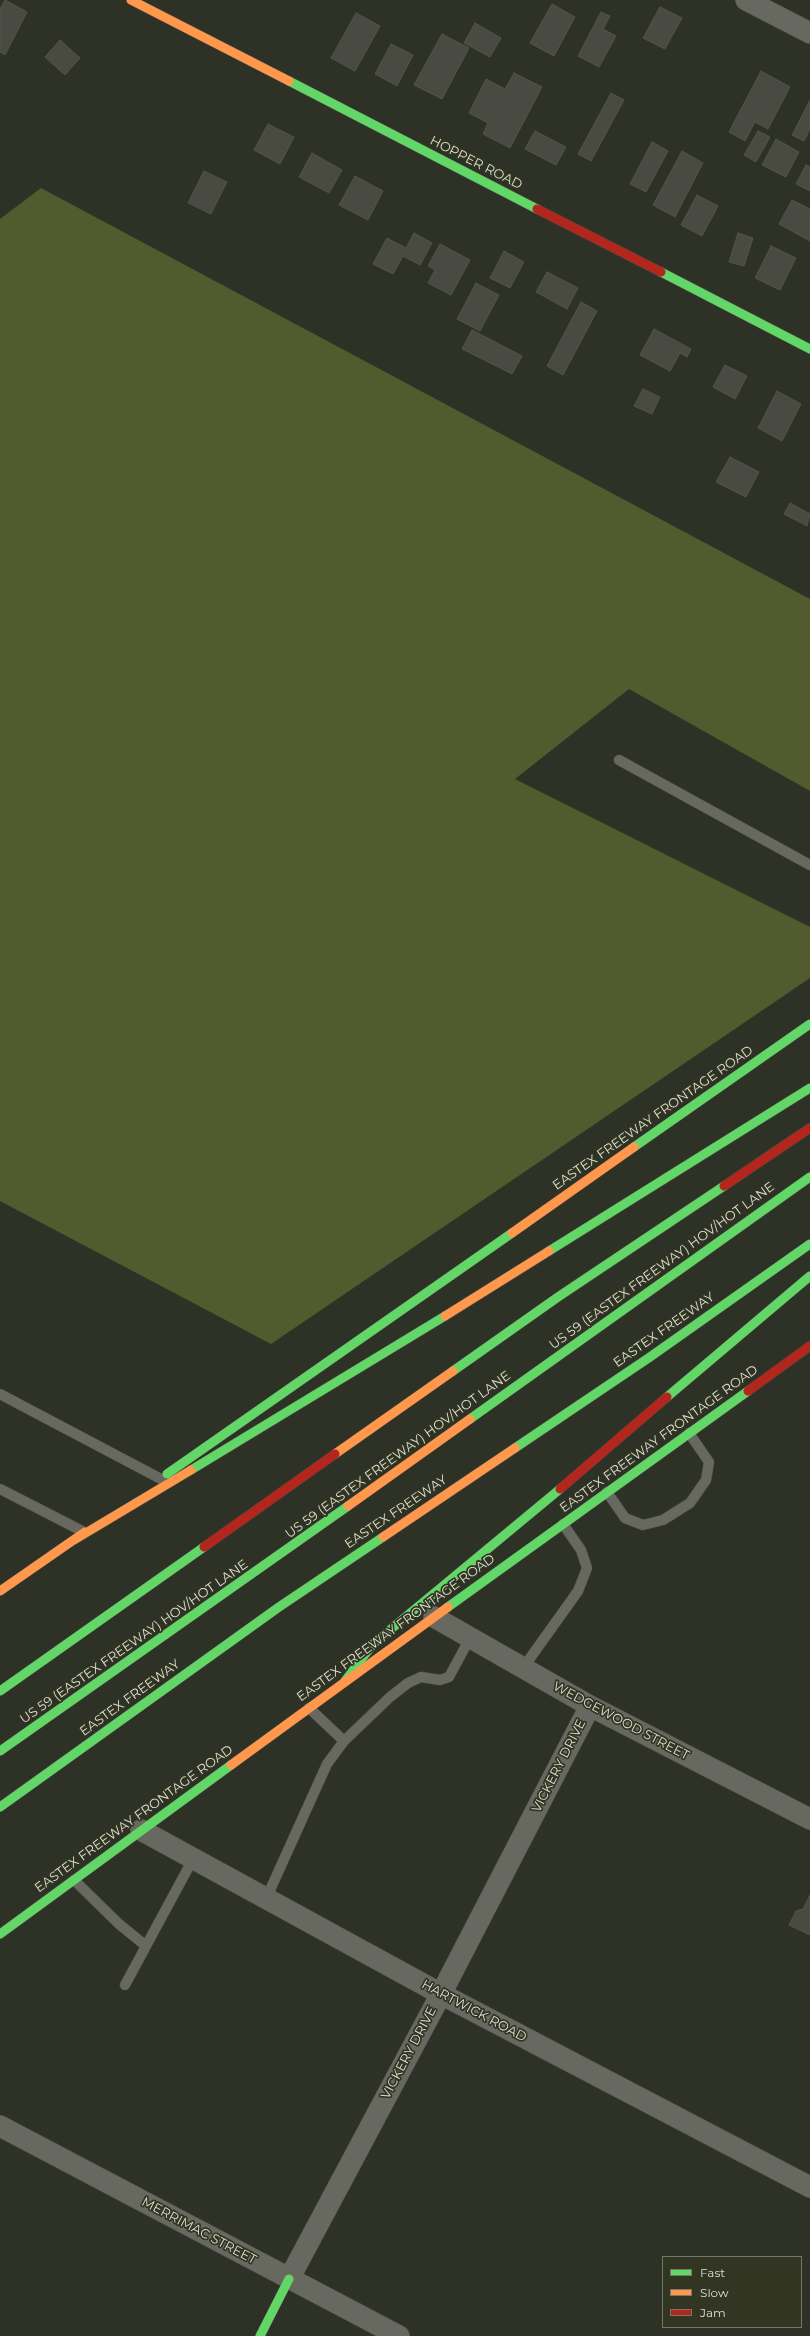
<!DOCTYPE html>
<style>
body{margin:0}
#map{position:relative;width:810px;height:2336px;overflow:hidden;background:#2e3126;font-family:Montserrat,sans-serif}
canvas{display:block}
.legend{position:absolute;left:662px;top:2256px;width:140px;height:72px;box-sizing:border-box;background:#313522;border:1px solid #757969;margin:0;padding:5px 7px;list-style:none;font-size:12px;color:#dcdfd3}
.legend li{display:flex;align-items:center;gap:8px;height:20px}
.legend b{width:20px;border:1px solid #757969}
</style>
<div id="map">
<canvas width="810" height="2336"></canvas>
<ul class="legend">
<li><b style="height:5px;background:#63d668"></b>Fast</li>
<li><b style="height:5px;background:#ff974d"></b>Slow</li>
<li><b style="height:5px;background:#b3261e"></b>Jam</li>
</ul>
</div>
<script>
const g = document.querySelector('canvas').getContext('2d');
g.lineJoin = 'round';
function fillPath(path, color) {
  g.fillStyle = color;
  g.fill(path, 'evenodd');
}
function poly(rows) {
  const path = new Path2D();
  for (const r of rows) {
    path.moveTo(r[0], r[1]);
    for (let i = 2; i < r.length; i += 2) path.lineTo(r[i], r[i + 1]);
  }
  return path;
}
function stroke(path, color, width, dash) {
  g.strokeStyle = color;
  g.lineWidth = width;
  g.lineCap = dash ? 'butt' : 'round';
  g.setLineDash(dash || []);
  g.stroke(path);
}
function drawText(font, color, halo, rows, align = 'center') {
  g.font = font + ' Montserrat,sans-serif';
  g.lineWidth = 3.5;
  g.setLineDash([]);
  g.textBaseline = 'middle';
  g.strokeStyle = halo;
  g.fillStyle = color;
  for (const [text, x, y, turn = 0] of rows) {
    g.save();
    g.translate(x, y);
    g.rotate((+turn || 0) * Math.PI / 180);
    g.textAlign = isNaN(turn) ? turn : align;
    if (halo) g.strokeText(text, 0, 0);
    g.fillText(text, 0, 0);
    g.restore();
  }
}
fillPath(poly([
 [41,188,810,599,810,791,629,689,515,779,810,927,810,978,271,1344,0,1201,0,219]
]), '#525b2d');
const building = poly([
 [5,0,27,12,5,55,0,52,0,9,5,0],
 [552,4,575,17,554,56,530,43,552,4],
 [660,7,682,18,665,49,643,38,660,7],
 [601,12,610,16,603,29,616,36,599,67,578,56,601,12],
 [356,13,380,26,355,71,331,58,356,13],
 [475,23,501,38,490,57,464,43,475,23],
 [442,34,469,48,442,99,414,85,442,34],
 [60,40,80,58,65,75,45,57,60,40],
 [391,44,413,55,397,86,375,74,391,44],
 [761,71,790,87,768,129,755,122,745,141,729,132,761,71],
 [514,73,542,87,510,148,483,134,488,123,469,113,486,79,505,89,514,73],
 [611,93,624,100,591,161,578,154,611,93],
 [810,100,810,129,804,141,792,135,810,100],
 [268,124,294,137,280,164,254,150,268,124],
 [535,131,566,147,556,165,525,149,535,131],
 [758,131,770,137,756,162,744,155,758,131],
 [776,139,799,152,786,177,762,165,776,139],
 [652,142,668,151,646,192,630,184,652,142],
 [682,151,703,163,675,217,653,205,682,151],
 [312,153,342,170,329,193,299,177,312,153],
 [806,165,810,167,810,191,796,184,806,165],
 [204,171,227,182,211,214,188,203,204,171],
 [355,176,383,191,368,220,339,205,355,176],
 [697,195,718,206,702,236,681,225,697,195],
 [792,200,810,209,810,241,779,224,792,200],
 [414,233,432,243,420,265,403,256,393,274,373,264,387,238,406,248,414,233],
 [738,233,753,238,744,266,729,262,738,233],
 [440,244,470,260,451,295,428,283,435,270,428,266,440,244],
 [771,246,796,258,780,290,755,278,771,246],
 [504,251,524,262,510,288,490,278,504,251],
 [547,272,578,288,567,309,536,292,547,272],
 [476,283,499,295,480,331,457,319,476,283],
 [581,302,597,311,563,375,547,366,581,302],
 [654,329,691,349,687,357,680,353,670,371,640,355,654,329],
 [472,330,522,356,512,374,462,349,472,330],
 [725,365,747,376,735,399,713,387,725,365],
 [643,389,660,397,652,414,634,406,643,389],
 [777,391,801,404,782,441,758,428,777,391],
 [730,457,759,472,746,497,716,482,730,457],
 [790,503,810,514,807,526,784,514,790,503],
 [810,1895,810,1935,789,1925,796,1911,803,1909,810,1895]
]);
fillPath(building, '#494b42');
stroke(building, '#52544b', 1);
const lane = poly([
 [619,760,810,865],
 [0,1394,161,1479],
 [0,1489,84,1532],
 [607,1492,625,1518,643,1525,663,1520,690,1503,706,1480,709,1462,689,1433],
 [523,1668,578,1591,587,1568,581,1550,563,1524],
 [309,1708,344,1741],
 [74,1880,119,1924,146,1946],
 [266,1899,327,1764,344,1741,390,1697,408,1683,421,1677,440,1680,449,1677,470,1638],
 [125,1985,193,1859]
]);
const street = poly([
 [746,0,810,33],
 [434,1617,590,1706,810,1819],
 [141,1830,441,1994,810,2187],
 [0,2126,399,2336],
 [289,2279,441,1994,590,1706]
]);
const fast = poly([
 [289,81,537,209],
 [661,272,810,349],
 [634,1147,810,1024],
 [549,1251,810,1088],
 [453,1371,558,1297,724,1186],
 [667,1397,810,1276],
 [470,1419,810,1177],
 [515,1448,650,1357,810,1244],
 [191,1470,445,1316],
 [167,1474,512,1233],
 [448,1607,748,1391],
 [345,1681,373,1644,560,1489],
 [0,1691,204,1547],
 [0,1751,348,1506],
 [0,1807,279,1607,383,1537],
 [0,1934,231,1765],
 [260,2336,289,2279]
]);
const slow = poly([
 [131,0,289,81],
 [512,1233,634,1147],
 [445,1316,549,1251],
 [335,1454,453,1371],
 [348,1506,470,1419],
 [383,1537,515,1448],
 [69,1543,191,1470],
 [0,1591,85,1532],
 [231,1765,448,1607]
]);
const jam = poly([
 [537,209,661,272],
 [724,1186,810,1128],
 [748,1391,810,1346],
 [560,1489,667,1397],
 [204,1547,335,1454]
]);
stroke(lane, '#494c43', 11);
stroke(street, '#494c43', 22);
stroke(fast, '#494c43', 10);
stroke(slow, '#494c43', 10);
stroke(jam, '#494c43', 10);
stroke(lane, '#676961', 10);
stroke(street, '#676961', 21);
stroke(fast, '#63d668', 9);
stroke(slow, '#ff974d', 9);
stroke(jam, '#b3261e', 9);
drawText('13px', '#dcdfd3', '#313522', [
 ["HOPPER ROAD",476,163,27],
 ["EASTEX FREEWAY FRONTAGE ROAD",653,1118,-35],
 ["US 59 (EASTEX FREEWAY) HOV/HOT LANE",662,1266,-36],
 ["EASTEX FREEWAY",664,1330,-35],
 ["EASTEX FREEWAY FRONTAGE ROAD",659,1439,-36],
 ["US 59 (EASTEX FREEWAY) HOV/HOT LANE",398,1455,-36],
 ["EASTEX FREEWAY",396,1512,-34],
 ["EASTEX FREEWAY FRONTAGE ROAD",396,1628,-36],
 ["US 59 (EASTEX FREEWAY) HOV/HOT LANE",134,1642,-35],
 ["EASTEX FREEWAY",130,1698,-36],
 ["WEDGEWOOD STREET",621,1721,28],
 ["VICKERY DRIVE",559,1766,-63],
 ["EASTEX FREEWAY FRONTAGE ROAD",134,1819,-36],
 ["HARTWICK ROAD",474,2011,28],
 ["VICKERY DRIVE",409,2053,-62],
 ["MERRIMAC STREET",199,2231,28]
]);
</script>
